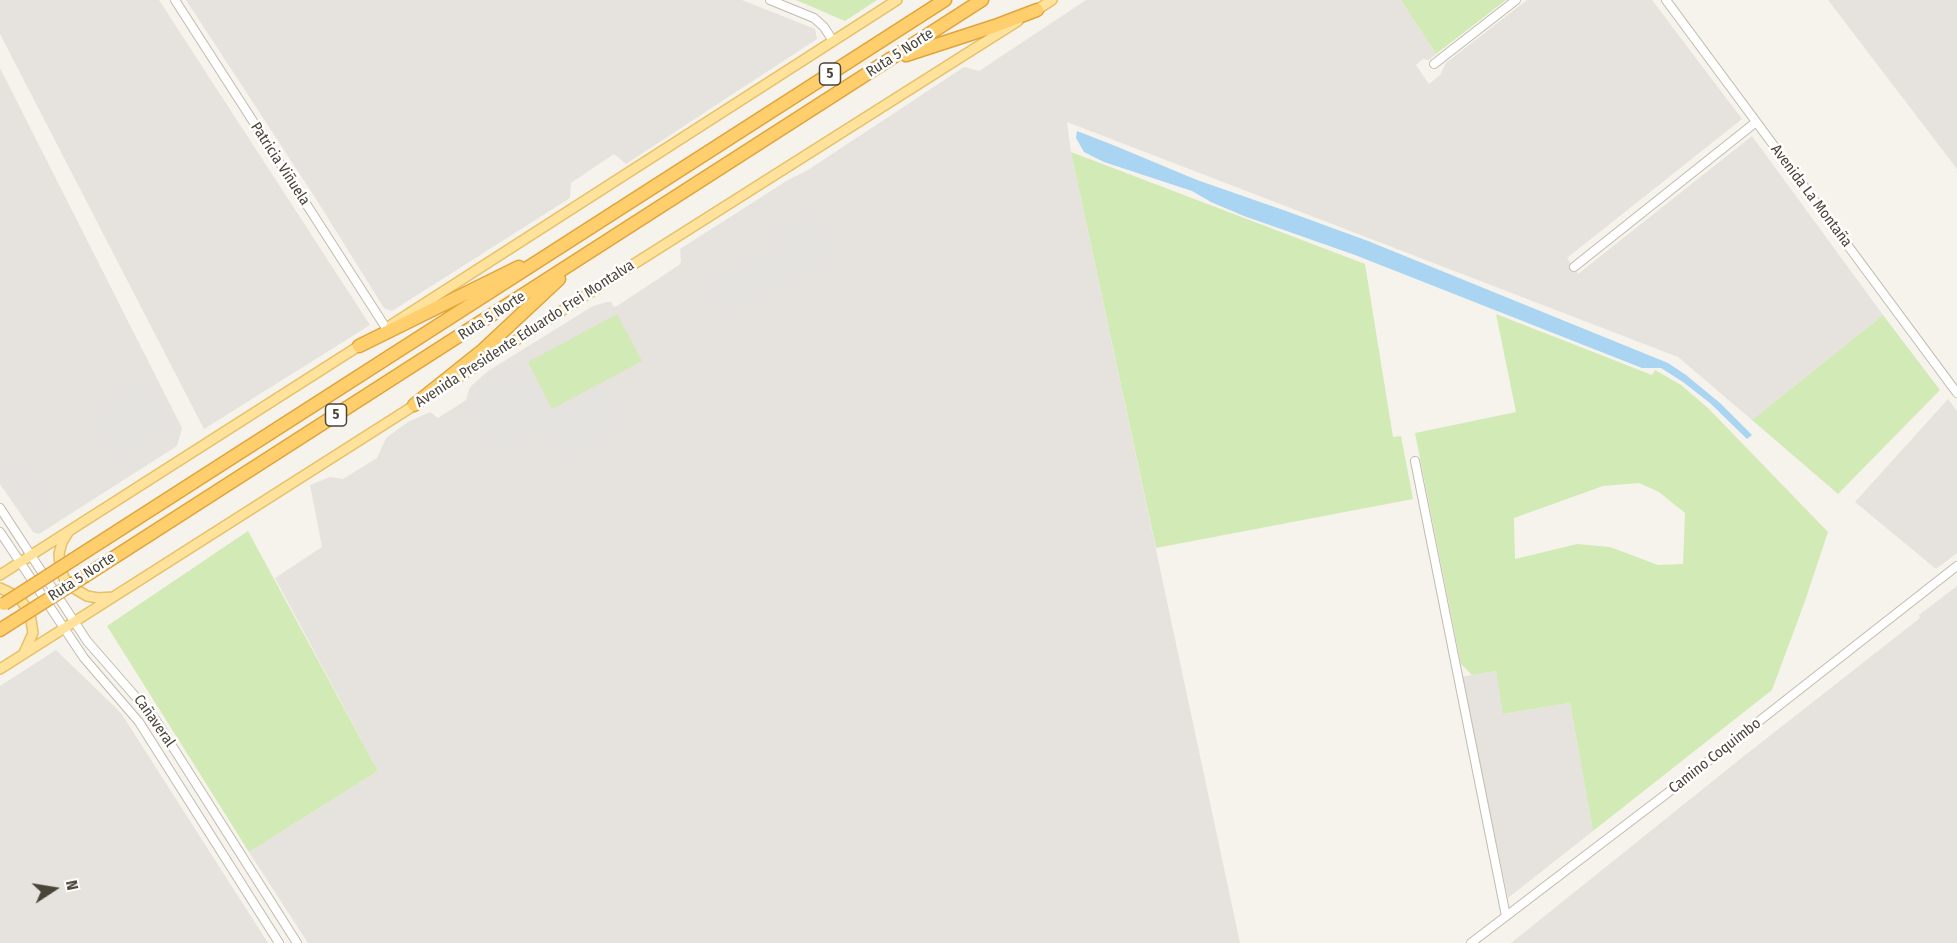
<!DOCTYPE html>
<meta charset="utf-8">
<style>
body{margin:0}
#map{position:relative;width:1957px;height:943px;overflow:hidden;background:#f6f3ec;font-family:"Fira Sans Condensed",sans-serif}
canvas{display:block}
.north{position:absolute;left:24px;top:859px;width:60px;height:60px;-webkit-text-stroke:4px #fff;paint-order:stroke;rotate:78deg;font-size:16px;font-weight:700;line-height:24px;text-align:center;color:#4b4439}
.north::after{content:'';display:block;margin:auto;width:21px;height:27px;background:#4b4439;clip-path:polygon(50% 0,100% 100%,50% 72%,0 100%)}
</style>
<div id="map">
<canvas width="1957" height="943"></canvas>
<div class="north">N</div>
</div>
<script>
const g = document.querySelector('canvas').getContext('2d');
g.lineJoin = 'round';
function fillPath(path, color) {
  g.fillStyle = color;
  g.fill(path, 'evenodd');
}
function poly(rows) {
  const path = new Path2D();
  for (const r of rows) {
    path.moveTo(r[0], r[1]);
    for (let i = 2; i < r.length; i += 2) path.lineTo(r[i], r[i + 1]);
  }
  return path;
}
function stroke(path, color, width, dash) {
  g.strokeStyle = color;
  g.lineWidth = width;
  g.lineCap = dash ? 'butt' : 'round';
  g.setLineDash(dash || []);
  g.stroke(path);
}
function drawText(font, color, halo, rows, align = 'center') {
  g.font = font + ' "Fira Sans Condensed",sans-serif';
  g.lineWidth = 5;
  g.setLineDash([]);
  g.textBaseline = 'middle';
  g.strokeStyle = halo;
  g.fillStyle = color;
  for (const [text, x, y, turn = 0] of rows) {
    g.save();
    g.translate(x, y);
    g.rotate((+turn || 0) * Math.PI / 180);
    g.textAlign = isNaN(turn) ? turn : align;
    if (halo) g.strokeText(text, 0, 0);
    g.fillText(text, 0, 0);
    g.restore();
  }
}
fillPath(poly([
 [0,0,159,0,370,325,204,429,0,34],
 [186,0,742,0,815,29,817,39,626,164,614,154,571,183,570,198,392,311,384,308,318,202],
 [1086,0,1401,0,1436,54,1429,60,1423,59,1416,65,1429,84,1440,75,1446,63,1527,0,1652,0,1742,119,1567,258,1578,274,1752,136,1883,315,1752,420,1678,357,1067,122,1071,152,1240,943,308,943,249,852,378,771,275,578,322,547,310,485,330,477,343,479,377,458,386,438,408,422,430,412,438,418,466,400,470,387,488,371,593,306,607,302,611,302,614,307,617,306,679,265,681,262,680,249,788,180,808,170,964,67,979,71],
 [1828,0,1957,0,1957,169],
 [0,68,182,428,177,446,39,534,33,532,0,484],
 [1948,399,1957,411,1957,553,1936,569,1855,502],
 [1957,586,1957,943,1511,943,1744,756,1920,618,1919,615],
 [56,650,121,713,268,943,0,943,0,686],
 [1496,671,1504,714,1570,703,1593,831,1508,898,1461,677]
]), '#e6e2dd');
fillPath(poly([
 [796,0,877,0,845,21],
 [1401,0,1506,0,1436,54],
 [1071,152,1365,264,1393,437,1401,436,1413,499,1156,548],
 [617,314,642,361,552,409,528,362],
 [1496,314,1652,375,1655,370,1681,385,1708,408,1828,532,1805,601,1772,690,1593,831,1570,703,1503,714,1496,671,1472,675,1461,664,1415,433,1516,412],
 [1639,483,1659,492,1685,513,1683,564,1658,565,1610,547,1577,544,1515,559,1514,518,1603,486],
 [1883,315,1940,390,1838,494,1752,420],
 [248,531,378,771,249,852,107,626]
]), '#d2eab5');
fillPath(poly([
 [816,209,841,255,722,318,704,282,774,244,770,234],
 [522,367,525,373,530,371,551,412,606,385,626,426,558,463,542,433,504,452,501,447,492,451,468,403,476,399,473,393],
 [144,377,173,423,119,460,87,413],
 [20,454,50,502,34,512,3,464]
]), '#e5e3e0');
fillPath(poly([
 [1077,131,1113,145,1197,180,1286,211,1368,241,1668,363,1686,375,1720,403,1752,435,1747,439,1710,403,1683,382,1661,368,1642,368,1355,255,1244,216,1211,202,1192,191,1104,162,1084,152,1076,138]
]), '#a9d4f2');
const minor = poly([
 [175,0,386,328],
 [770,0,814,18,824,27,833,41],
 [1666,0,1957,393],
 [1434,64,1516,0],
 [1574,267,1756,122],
 [1415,461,1506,916],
 [0,508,87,641,155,719,297,943],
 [0,532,84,658,139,722,279,943],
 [1471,943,1670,791,1957,566]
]);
const major = poly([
 [1032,13,1052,0],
 [391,325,897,0],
 [450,383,634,264,1018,21],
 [69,531,62,542,59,554,60,566,64,578,72,587,87,596,98,598,113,597],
 [0,575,362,344],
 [0,588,19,597,30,614,33,633,24,653],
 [0,669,418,403]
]);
const highway = poly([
 [906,55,995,26,1037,10],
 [359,346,519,267],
 [414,405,483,350,559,279],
 [74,559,945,0],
 [85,576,982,0],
 [0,630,14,621]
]);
stroke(minor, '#c2bbae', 10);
stroke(major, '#e6c16a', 12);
stroke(highway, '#e0a43c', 15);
stroke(minor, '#fff', 8);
stroke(major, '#ffe39c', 9);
stroke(highway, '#ffcf6e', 12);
const highwayBridge = poly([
 [4,604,74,559],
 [14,621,85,576]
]);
stroke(highwayBridge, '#e0a43c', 15, []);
stroke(highwayBridge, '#ffcf6e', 12);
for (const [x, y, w] of [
 [830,74,21],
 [336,415,21]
]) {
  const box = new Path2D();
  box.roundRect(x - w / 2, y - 11, w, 22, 4.5);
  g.fillStyle = '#fff';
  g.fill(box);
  stroke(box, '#4b4439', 1.5);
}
drawText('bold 14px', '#4b4439', null, [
 ["5",830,74],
 ["5",336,415]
]);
drawText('15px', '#4b4439', '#fff', [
 ["Ruta 5 Norte",900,53,-33],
 ["Patricia Viñuela",280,164,57],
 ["Avenida La Montaña",1811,196,53],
 ["Ruta 5 Norte",492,316,-33],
 ["Avenida Presidente Eduardo Frei Montalva",525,334,-33],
 ["Ruta 5 Norte",82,577,-33],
 ["Cañaveral",154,721,55],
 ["Camino Coquimbo",1715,756,-38]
]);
</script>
